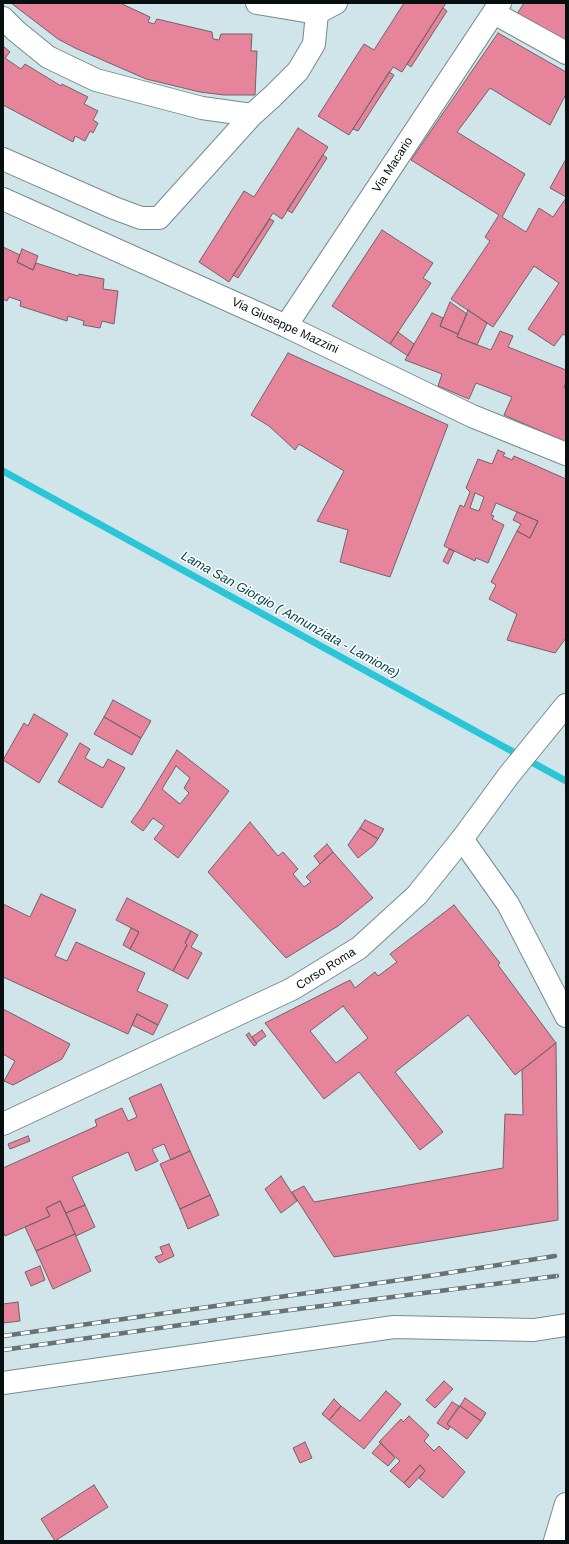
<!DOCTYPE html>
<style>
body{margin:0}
#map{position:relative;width:569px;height:1544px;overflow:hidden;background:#cfe5e9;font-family:Helvetica,sans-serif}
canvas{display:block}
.frame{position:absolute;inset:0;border:4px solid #080f10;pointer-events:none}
</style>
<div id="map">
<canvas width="569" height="1544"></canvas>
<div class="frame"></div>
</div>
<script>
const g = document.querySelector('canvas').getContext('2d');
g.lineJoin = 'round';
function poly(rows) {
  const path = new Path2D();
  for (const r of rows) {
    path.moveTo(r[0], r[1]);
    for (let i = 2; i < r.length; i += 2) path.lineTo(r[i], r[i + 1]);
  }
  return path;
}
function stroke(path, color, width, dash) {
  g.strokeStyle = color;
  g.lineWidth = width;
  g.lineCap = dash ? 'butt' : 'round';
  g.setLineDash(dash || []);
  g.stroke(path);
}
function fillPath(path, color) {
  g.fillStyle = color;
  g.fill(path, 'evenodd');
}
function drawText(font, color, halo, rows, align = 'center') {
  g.font = font + ' Helvetica,sans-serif';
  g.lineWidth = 3;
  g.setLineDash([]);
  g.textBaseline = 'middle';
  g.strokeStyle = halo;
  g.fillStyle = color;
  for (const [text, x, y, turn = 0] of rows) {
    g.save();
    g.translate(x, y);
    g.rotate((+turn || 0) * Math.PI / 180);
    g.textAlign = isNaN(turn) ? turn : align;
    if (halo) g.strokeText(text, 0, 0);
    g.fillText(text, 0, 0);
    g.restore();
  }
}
stroke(poly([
 [3,471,566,781]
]), '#2bc5d8', 7);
const building = poly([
 [11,3,120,3,150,17,148,22,154,24,157,19,212,32,213,39,219,40,221,34,252,34,251,51,257,51,255,95,224,95,200,92,146,79,75,48,58,39,11,3],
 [404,3,446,3,402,72,393,67,349,135,318,116,364,44,374,50,404,3],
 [524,3,566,3,566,45,515,17,524,3],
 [443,8,447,11,411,67,407,64,443,8],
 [498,33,566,72,566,94,550,125,490,88,457,132,525,174,502,217,526,232,539,208,553,217,566,198,566,336,563,334,554,346,528,329,559,283,534,266,493,327,451,299,490,241,485,237,499,215,411,160,498,33],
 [3,46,10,52,5,58,21,69,25,64,61,86,62,84,88,97,84,104,98,111,93,120,98,123,93,133,90,131,85,141,75,136,73,142,3,105,3,46],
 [389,72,394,75,358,131,353,129,389,72],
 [298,128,328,147,282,219,273,213,229,282,199,262,244,191,254,197,298,128],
 [323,155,327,158,292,213,287,210,323,155],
 [566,159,566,197,550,188,566,159],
 [270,219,274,221,238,278,233,275,270,219],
 [382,230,433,263,423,278,431,283,390,344,332,306,382,230],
 [3,247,20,255,17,262,33,270,36,263,78,276,79,274,104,279,103,289,118,291,114,324,102,321,100,328,83,325,84,321,68,316,67,321,20,306,21,301,9,297,7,301,3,299,3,247],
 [22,249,38,256,33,270,17,262,22,249],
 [450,302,467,314,458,334,440,326,450,302],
 [468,310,487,323,477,345,457,337,468,310],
 [432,313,443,318,440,326,458,334,457,337,491,350,500,331,513,336,508,347,566,370,566,382,564,388,566,389,566,442,504,415,512,397,476,383,469,399,438,386,442,374,405,360,432,313],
 [398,332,414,344,408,356,390,344,398,332],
 [288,353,448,425,390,577,340,562,348,530,317,521,344,471,299,444,295,450,269,426,251,415,288,353],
 [498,450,505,453,503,456,512,460,514,456,566,479,566,638,555,653,507,640,517,614,489,599,496,585,491,582,517,531,530,538,538,521,496,503,491,515,494,516,492,519,504,525,488,563,476,558,475,561,444,546,460,505,464,507,470,492,466,488,478,459,492,464,498,450],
 [475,493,484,497,479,511,470,508,475,493],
 [517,512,538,521,530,538,517,531,521,524,513,520,517,512],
 [449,549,454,551,448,564,443,561,449,549],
 [113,700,151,721,141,738,104,717,113,700],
 [34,714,68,734,39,783,3,760,24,723,28,726,34,714],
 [104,717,141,738,132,755,94,734,104,717],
 [80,743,90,749,85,758,103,768,108,759,125,768,102,808,58,782,80,743],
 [177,750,229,791,178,858,154,839,164,826,153,818,143,831,131,822,141,808,177,750],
 [176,766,190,778,184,788,189,793,180,804,162,789,176,766],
 [365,820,384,829,378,839,360,828,365,820],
 [250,822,278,856,283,852,298,869,293,874,304,887,311,882,306,877,333,852,373,898,338,926,286,958,208,872,250,822],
 [360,828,378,839,373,846,358,858,348,845,360,828],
 [327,844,333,852,320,864,314,856,327,844],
 [41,894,76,910,55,956,67,961,76,942,145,973,137,991,168,1005,158,1025,137,1014,128,1034,3,977,3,904,30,917,41,894],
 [127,898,191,931,185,943,187,945,173,971,130,949,139,932,116,920,127,898],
 [454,905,500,963,498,965,556,1043,515,1075,468,1015,395,1072,443,1132,420,1150,359,1072,324,1099,265,1023,350,980,355,988,375,972,378,976,397,962,390,954,454,905],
 [343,1006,368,1038,336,1063,310,1031,343,1006],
 [131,928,139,932,130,949,123,945,131,928],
 [191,931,198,935,191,947,202,953,188,979,173,971,187,945,185,943,191,931],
 [3,1009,70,1044,62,1059,13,1085,4,1081,15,1061,3,1054,3,1009],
 [137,1014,158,1025,153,1035,132,1025,137,1014],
 [262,1030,266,1036,256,1043,252,1037,262,1030],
 [249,1033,257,1044,254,1046,246,1035,249,1033],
 [556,1043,558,1220,334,1257,292,1192,304,1186,314,1202,503,1168,505,1114,523,1115,522,1070,556,1043],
 [161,1084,190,1151,171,1160,164,1144,152,1149,158,1161,136,1171,128,1152,72,1177,85,1205,66,1213,60,1201,46,1208,50,1216,5,1236,3,1231,3,1168,97,1126,95,1120,122,1108,128,1121,137,1117,129,1098,161,1084],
 [28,1136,30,1141,10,1149,8,1144,28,1136],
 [190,1151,210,1195,180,1209,160,1164,190,1151],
 [281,1176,297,1201,281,1213,265,1189,281,1176],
 [210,1195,219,1215,188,1229,180,1209,210,1195],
 [60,1201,75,1234,36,1251,25,1227,50,1216,46,1208,60,1201],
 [85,1205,95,1227,76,1236,66,1213,85,1205],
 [75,1234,91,1271,53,1289,36,1251,75,1234],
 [169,1244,174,1256,159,1263,155,1257,163,1254,160,1247,169,1244],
 [40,1266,45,1280,31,1286,25,1272,40,1266],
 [18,1302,20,1321,3,1323,3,1304,18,1302],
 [444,1381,453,1389,435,1408,426,1400,444,1381],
 [386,1391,401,1404,364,1449,329,1420,341,1406,360,1421,386,1391],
 [465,1398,486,1413,481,1421,460,1406,465,1398],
 [334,1399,341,1406,329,1420,322,1414,334,1399],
 [452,1402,459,1406,447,1424,450,1427,448,1430,437,1423,452,1402],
 [460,1406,481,1421,467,1439,447,1424,460,1406],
 [409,1416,429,1435,424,1441,434,1451,439,1446,465,1472,443,1498,419,1478,425,1471,420,1465,404,1483,390,1471,400,1461,379,1442,401,1419,403,1422,409,1416],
 [305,1442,312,1458,300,1463,293,1448,305,1442],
 [381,1443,395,1458,388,1466,372,1453,381,1443],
 [420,1465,425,1471,409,1488,404,1483,420,1465],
 [94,1485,108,1507,55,1541,41,1519,94,1485]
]);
fillPath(building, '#e6849c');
stroke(building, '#746165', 1);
const minor = poly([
 [257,3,317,13,336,3],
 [494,13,566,53],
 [3,18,16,31,48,57,96,80,202,108,252,115,273,96,298,71,314,44,317,13],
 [3,159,114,208,141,218,159,218,252,115],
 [3,199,286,326,472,416,566,454],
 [286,326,500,3],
 [462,839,508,904,566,1016],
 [3,1383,394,1327,534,1330,566,1325],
 [555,1541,566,1504]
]);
const major = poly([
 [3,1124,292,989,359,948,417,895,462,839,509,775,566,705]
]);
stroke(minor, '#768b8e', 24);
stroke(major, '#768b8e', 24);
stroke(minor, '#fff', 22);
stroke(major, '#fff', 22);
const rail = poly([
 [3,1336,435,1275,555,1256],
 [3,1350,259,1314,557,1276]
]);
stroke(rail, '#657375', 4.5);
stroke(rail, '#fff', 3, [9]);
drawText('12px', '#080f10', '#fff', [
 ["Via Macario",393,165,-57],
 ["Via Giuseppe Mazzini",285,326,25],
 ["Corso Roma",326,969,-32]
]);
drawText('italic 13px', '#00454c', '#fff', [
 ["Lama San Giorgio ( Annunziata - Lamione)",290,615,29]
]);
</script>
